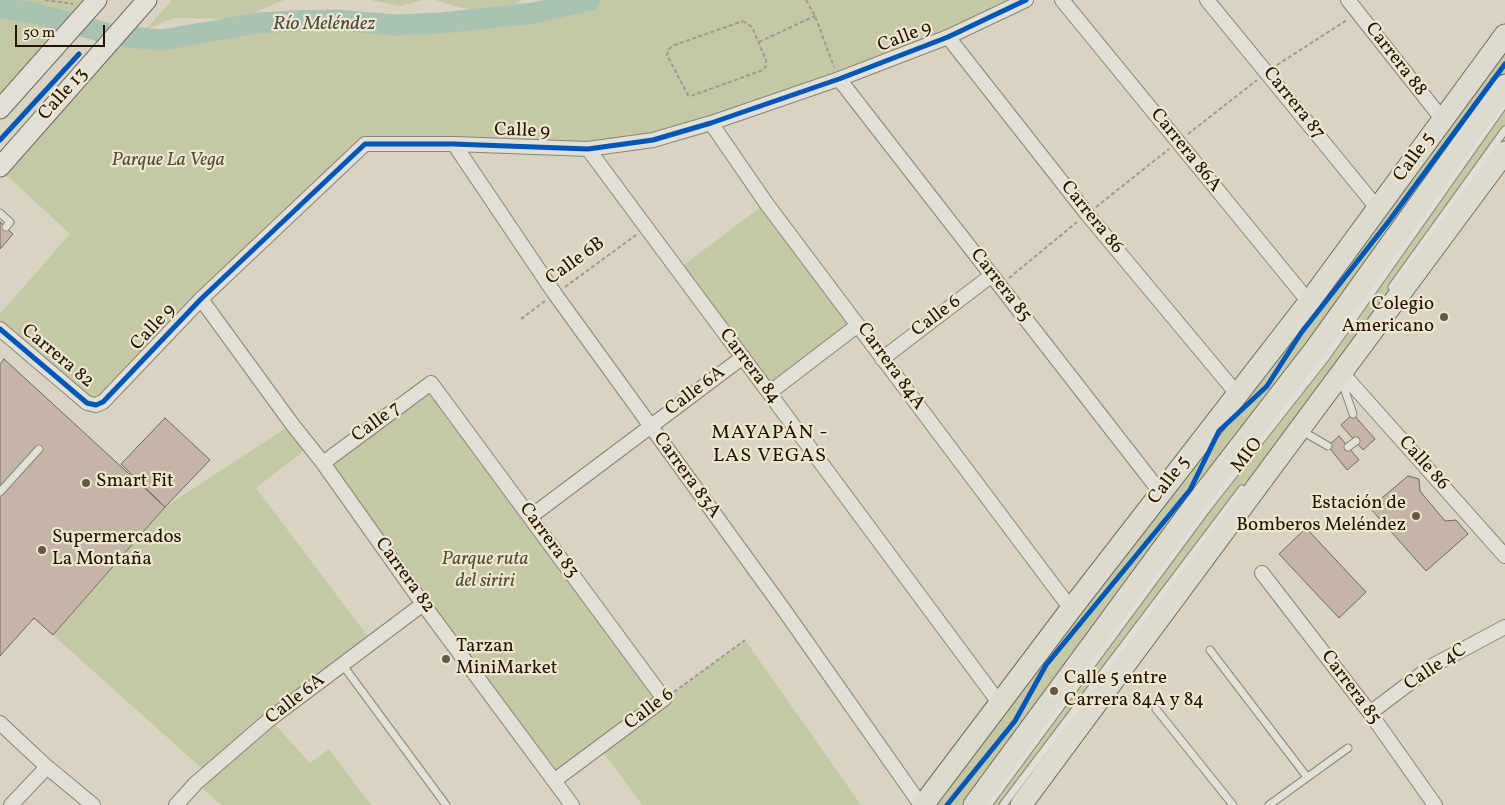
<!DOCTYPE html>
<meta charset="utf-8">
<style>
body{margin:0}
#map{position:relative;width:1505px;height:805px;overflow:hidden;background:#d9d4c2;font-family:Vollkorn,serif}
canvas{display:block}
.scale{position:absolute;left:15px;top:25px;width:90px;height:22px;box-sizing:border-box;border:2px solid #251300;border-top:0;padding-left:6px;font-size:15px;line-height:18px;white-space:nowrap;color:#251300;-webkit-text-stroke:4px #ede6d1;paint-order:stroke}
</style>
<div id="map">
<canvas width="1505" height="805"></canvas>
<div class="scale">50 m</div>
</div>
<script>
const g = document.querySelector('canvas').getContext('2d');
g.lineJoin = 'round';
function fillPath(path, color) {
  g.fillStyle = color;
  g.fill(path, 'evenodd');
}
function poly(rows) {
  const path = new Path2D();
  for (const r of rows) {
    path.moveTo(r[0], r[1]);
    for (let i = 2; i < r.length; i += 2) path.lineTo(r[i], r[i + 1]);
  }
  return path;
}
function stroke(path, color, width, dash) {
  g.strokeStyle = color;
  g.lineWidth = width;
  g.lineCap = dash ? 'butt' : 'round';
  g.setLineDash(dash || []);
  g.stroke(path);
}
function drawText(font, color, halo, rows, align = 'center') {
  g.font = font + ' Vollkorn,serif';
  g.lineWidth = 4.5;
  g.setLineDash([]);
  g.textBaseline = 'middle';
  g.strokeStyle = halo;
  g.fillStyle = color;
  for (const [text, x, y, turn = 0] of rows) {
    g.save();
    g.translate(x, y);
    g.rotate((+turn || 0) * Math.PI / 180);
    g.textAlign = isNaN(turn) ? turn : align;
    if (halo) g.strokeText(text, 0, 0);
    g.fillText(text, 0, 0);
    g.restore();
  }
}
fillPath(poly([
 [0,0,97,0,0,109],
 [172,0,284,0,239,19,174,18,146,29],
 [370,0,423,0,400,6],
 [435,0,521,0,498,15,458,7],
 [590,0,1026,0,711,123,588,149,365,144,96,405,0,329,0,314,70,234,0,169,117,36,162,40,258,23,292,21,336,20,396,25,442,23,534,13],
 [1505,35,1505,130,1336,367,1003,805,923,805],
 [766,203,858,325,769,393,677,270],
 [431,383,667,698,745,640,861,805,642,805,600,747,555,780,323,463],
 [292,424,310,446,256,488,372,642,270,719,310,763,329,749,371,805,222,805,196,783,207,773,53,635,165,507]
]), '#c5c8a5');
stroke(poly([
 [0,8,34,13,117,36,162,40,258,23,292,21,336,20,396,25,442,23,534,13,590,0]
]), '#aac2b2', 21);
const building = poly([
 [0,222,13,234,0,249,0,222],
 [4,359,165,507,53,635,34,618,0,656,0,364,4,359],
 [1353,414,1375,439,1363,450,1341,425,1353,414],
 [165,418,210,460,165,507,121,464,165,418],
 [1339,436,1359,460,1347,470,1328,446,1339,436],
 [1408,476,1419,479,1420,491,1445,521,1456,520,1468,534,1426,571,1370,508,1408,476],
 [1306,528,1366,592,1339,618,1279,554,1306,528]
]);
fillPath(building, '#c5b5a6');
stroke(building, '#6f6a5e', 1);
const service = poly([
 [0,213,10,222,6,227],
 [1392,287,1505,130],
 [1341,379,1353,414],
 [1302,431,1328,446],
 [1348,447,1356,441],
 [0,492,39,449],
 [1210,650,1307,777],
 [342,664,446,805],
 [1156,709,1233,805],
 [988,805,1208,507,1326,357,1505,103],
 [1003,805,1242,489],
 [1269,805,1348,748]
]);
const minor = poly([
 [1062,0,1309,302],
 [1207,0,1378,209],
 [1348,0,1443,120],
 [948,37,1087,214,1238,395],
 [839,79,1161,493],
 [711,123,766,203,1071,609],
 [454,144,555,294,784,610,921,805],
 [588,149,1000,704],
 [201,299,292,424,323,463,423,604,572,805],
 [0,329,87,403,96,405,103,402,201,299,365,144,454,144,588,149,653,140,711,123,839,79,948,37,1026,0],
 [882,359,992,275],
 [1342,373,1505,556],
 [769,393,858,325],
 [323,463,431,383,664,699,555,780],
 [530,517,743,357],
 [1262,573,1370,713,1435,805],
 [1370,713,1432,666,1505,627],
 [0,723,47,767,93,805],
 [11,805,47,767],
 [176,805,196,783,270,719,423,604]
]);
const secondary = poly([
 [0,109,97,0],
 [0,167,147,0]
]);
const primary = poly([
 [923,805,1071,609,1309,302,1505,35],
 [974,805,1200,498,1316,348,1505,85],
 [1021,805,1505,152]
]);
stroke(service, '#898477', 9);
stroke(minor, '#898477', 16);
stroke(secondary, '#6f6a5e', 21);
stroke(primary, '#6f6a5e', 23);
stroke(poly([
 [45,0,73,4],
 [806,0,815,16,834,67],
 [743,21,752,27,766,60,766,66,763,70,691,96,688,95,667,55,669,49,672,46,743,21],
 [759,42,815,16],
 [1277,65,1347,20],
 [1188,134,1257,80],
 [1096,207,1169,149],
 [1009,278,1077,222],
 [565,287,636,235],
 [521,319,545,301],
 [674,692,745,640]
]), '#9e9990', 2, [4, 2.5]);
stroke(service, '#e2dfd6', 7);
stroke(minor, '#e2dfd6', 14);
stroke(secondary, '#e2dfd6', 19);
stroke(primary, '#dddad0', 21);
stroke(poly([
 [0,140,79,54],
 [0,329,87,403,96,405,103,402,201,299,365,144,454,144,588,149,653,140,711,123,839,79,948,37,1026,0],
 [947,805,1015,721,1046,665,1190,490,1219,431,1267,386,1301,333,1389,221,1505,64]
]), '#0057b8', 5);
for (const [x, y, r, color] of [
 [1444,317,5,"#645744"],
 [86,483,5,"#645744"],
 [1416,516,5,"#645744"],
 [42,550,5,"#645744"],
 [446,659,5,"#645744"],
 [1054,691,5,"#645744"]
]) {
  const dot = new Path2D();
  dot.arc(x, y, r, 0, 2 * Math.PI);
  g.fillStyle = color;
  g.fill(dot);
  stroke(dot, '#ede6d1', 2);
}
drawText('19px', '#251300', '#ede6d1', [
 ["Calle 9",905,38,-21],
 ["Carrera 88",1395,60,52],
 ["Calle 13",64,95,-48],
 ["Carrera 87",1293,104,51],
 ["Calle 9",522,132,2],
 ["Carrera 86A",1185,151,51],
 ["Calle 5",1415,158,-54],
 ["Carrera 86",1091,218,51],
 ["Calle 6B",576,262,-36],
 ["Carrera 85",1000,286,52],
 ["Calle 6",937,317,-37],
 ["Calle 9",154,328,-47],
 ["Carrera 82",57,357,40],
 ["Carrera 84",749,367,53],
 ["Carrera 84A",890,367,54],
 ["Calle 6A",696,392,-37],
 ["Calle 7",377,423,-36],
 ["MIO",1248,456,-52],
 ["Calle 86",1423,464,48],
 ["Carrera 83A",686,476,54],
 ["Calle 5",1170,481,-52],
 ["Carrera 83",548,541,54],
 ["Carrera 82",404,576,54],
 ["Calle 4C",1436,668,-33],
 ["Carrera 85",1350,688,53],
 ["Calle 6A",296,700,-38],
 ["Calle 6",650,710,-37]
]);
drawText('italic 19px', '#574f32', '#ede6d1', [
 ["Parque La Vega",168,162],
 ["Parque ruta",485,561],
 ["del siriri",485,583]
]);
drawText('19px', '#251300', '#ede6d1', [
 ["Colegio",1434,306,"right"],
 ["Americano",1434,328,"right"],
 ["Smart Fit",96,483],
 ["Estación de",1406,505,"right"],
 ["Bomberos Meléndez",1406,527,"right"],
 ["Supermercados",52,539],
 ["La Montaña",52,561],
 ["Tarzan",456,648],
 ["MiniMarket",456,670],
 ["Calle 5 entre",1064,680],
 ["Carrera 84A y 84",1064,702]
], 'left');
drawText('italic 20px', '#4d4d3c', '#ede6d1', [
 ["Río Meléndez",324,25]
]);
g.letterSpacing = '1px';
drawText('20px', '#251300', '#ede6d1', [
 ["MAYAPÁN -",770,434],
 ["LAS VEGAS",770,457]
]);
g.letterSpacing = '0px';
</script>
